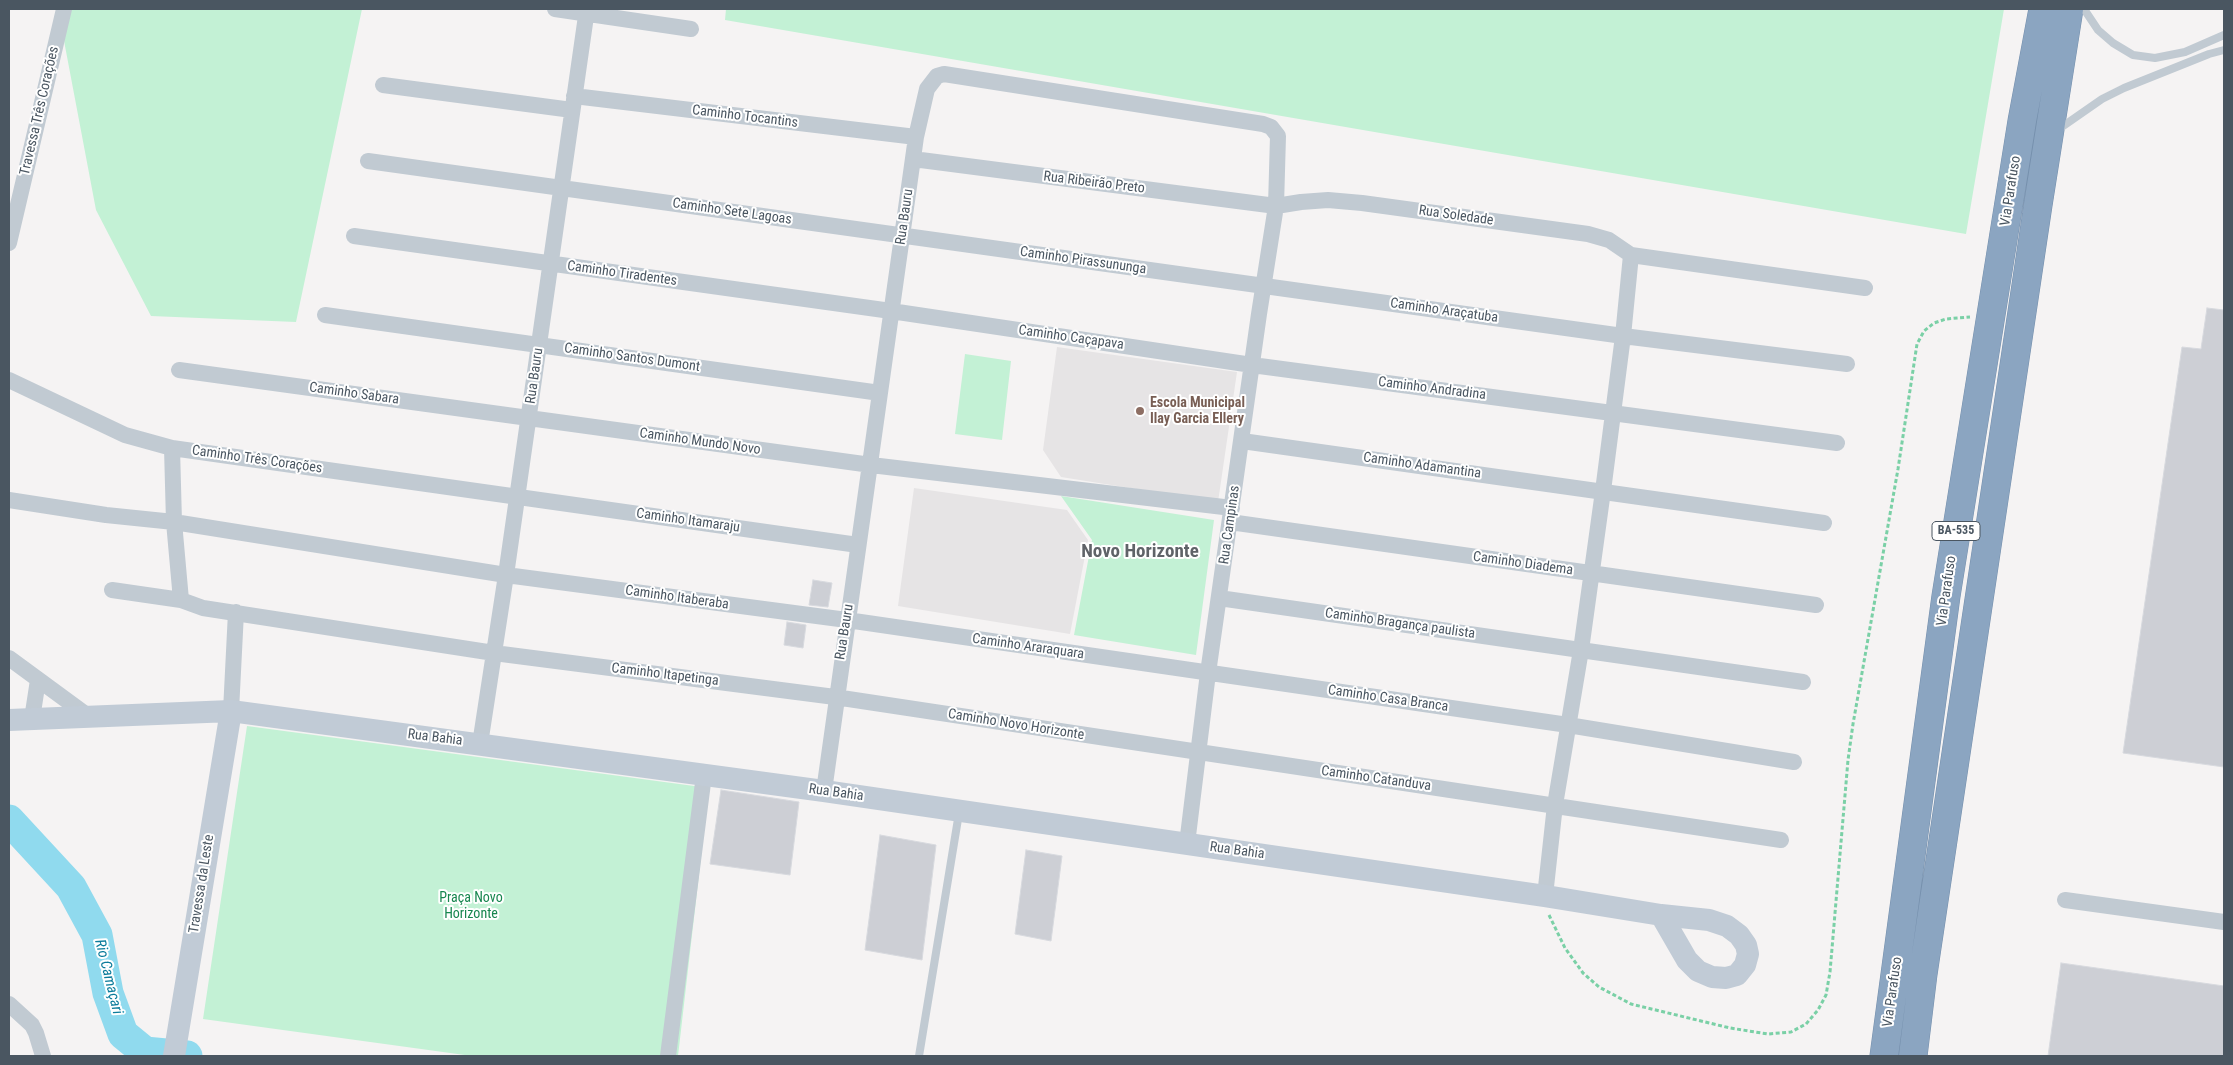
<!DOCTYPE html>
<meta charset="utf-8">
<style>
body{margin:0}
#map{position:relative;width:2233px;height:1065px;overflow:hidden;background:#f5f3f3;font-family:"Roboto Condensed",sans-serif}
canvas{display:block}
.frame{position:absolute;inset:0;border:10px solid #4a5661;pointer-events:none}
</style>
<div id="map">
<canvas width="2233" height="1065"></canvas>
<div class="frame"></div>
</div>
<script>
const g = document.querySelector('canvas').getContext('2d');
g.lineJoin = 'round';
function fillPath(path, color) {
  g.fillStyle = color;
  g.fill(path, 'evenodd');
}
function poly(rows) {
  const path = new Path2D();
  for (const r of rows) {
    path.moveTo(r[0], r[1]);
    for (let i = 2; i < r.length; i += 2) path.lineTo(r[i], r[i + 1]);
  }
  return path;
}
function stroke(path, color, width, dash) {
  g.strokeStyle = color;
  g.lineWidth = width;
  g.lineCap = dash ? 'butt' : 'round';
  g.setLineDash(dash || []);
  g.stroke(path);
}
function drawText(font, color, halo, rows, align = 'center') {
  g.font = font + ' "Roboto Condensed",sans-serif';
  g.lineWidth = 4;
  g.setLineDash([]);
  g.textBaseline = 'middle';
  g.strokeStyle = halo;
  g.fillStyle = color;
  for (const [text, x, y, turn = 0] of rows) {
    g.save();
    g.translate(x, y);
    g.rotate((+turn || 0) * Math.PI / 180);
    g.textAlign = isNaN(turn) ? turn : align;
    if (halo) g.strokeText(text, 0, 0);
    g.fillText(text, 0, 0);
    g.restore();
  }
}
fillPath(poly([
 [1057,347,1237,372,1218,502,1061,477,1043,450],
 [914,488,1067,510,1088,540,1070,634,898,606]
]), '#e6e4e5');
fillPath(poly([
 [58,9,362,9,296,322,151,316,96,210],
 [726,9,2004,9,1966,234,725,20],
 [965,354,1011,361,1002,440,955,434],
 [1061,496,1214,520,1196,655,1074,635,1092,540],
 [247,726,709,788,678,1056,472,1056,203,1019]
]), '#c3f1d5');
stroke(poly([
 [9,820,71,887,97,935,108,993,123,1034,145,1052,187,1056]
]), '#90daee', 31);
const building = poly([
 [2207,308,2224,310,2224,767,2123,753,2182,347,2201,349,2207,308],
 [813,580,832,583,828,607,809,605,813,580],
 [787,622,806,625,803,648,784,645,787,622],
 [721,790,799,802,790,875,710,864,721,790],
 [880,835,936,845,922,960,865,950,880,835],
 [1026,850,1062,856,1051,941,1015,934,1026,850],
 [2061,963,2224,986,2224,1056,2048,1056,2061,963]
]);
fillPath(building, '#cdcfd5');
stroke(building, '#d7d9de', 1);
const highway = poly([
 [1884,1056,1946,596,2022,121,2043,9],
 [1913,1056,1923,974,2038,205,2069,9]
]);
stroke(highway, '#7690ad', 29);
stroke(poly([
 [1549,915,1565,948,1583,973,1599,987,1631,1004,1730,1028,1768,1034,1791,1032,1806,1024,1818,1010,1826,995,1830,972,1848,760,1853,724,1898,469,1917,344,1924,331,1934,323,1946,319,1970,317]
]), '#7ad0a6', 3, [4, 2.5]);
stroke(poly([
 [2084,9,2098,30,2113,43,2133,55,2155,58,2185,52,2224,35],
 [2056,131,2102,99,2124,88,2209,54,2224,50],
 [919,1056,959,813]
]), '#c1cad2', 8);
stroke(poly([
 [555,9,691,29],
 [383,85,572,110],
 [574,96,916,137],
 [913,159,1276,206,1301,202,1328,200,1362,203,1588,234,1609,240,1631,255,1865,288],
 [368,161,1623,336,1847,364],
 [354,236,891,311,1252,365,1837,443],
 [9,243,64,9],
 [325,315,880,393],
 [179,370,871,465,1232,508],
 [9,380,125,435,172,448,858,545],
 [1242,441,1824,523],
 [172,448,174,522,181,600],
 [9,500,106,515,174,522,506,575,847,620,1568,725,1794,762],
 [1230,522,1816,605],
 [112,590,181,600,203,608,494,653,835,697,1781,840],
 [1219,598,1803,682],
 [9,658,88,716],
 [231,711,236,612],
 [32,719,38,680],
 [480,744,506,575,587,9],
 [824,791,916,137,927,89,937,76,944,74,1263,124,1271,127,1278,136,1276,206,1259,314,1208,673,1187,844],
 [1545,896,1555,805,1581,650,1603,491,1623,336,1631,255],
 [2065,900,2224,922],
 [9,1004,32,1025,36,1033,43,1056],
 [668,1056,704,775]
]), '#c1cad2', 16);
stroke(poly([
 [9,720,231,711,824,791,1545,896,1661,915,1709,920,1727,926,1739,935,1746,945,1748,954,1745,965,1737,975,1726,978,1712,977,1698,971,1687,960,1661,915],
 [174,1056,231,711]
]), '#c1cbd6', 22);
stroke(highway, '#8ba5c1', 28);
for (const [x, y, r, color] of [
 [1140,411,5,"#8d6e63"]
]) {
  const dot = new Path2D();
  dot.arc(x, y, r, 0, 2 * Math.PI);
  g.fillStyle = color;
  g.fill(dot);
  stroke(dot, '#fff', 2);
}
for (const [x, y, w] of [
 [1956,531,48]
]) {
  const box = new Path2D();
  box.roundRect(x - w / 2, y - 9.5, w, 19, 4);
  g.fillStyle = '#fff';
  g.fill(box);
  stroke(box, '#4a5661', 1);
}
drawText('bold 12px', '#4a5661', null, [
 ["BA-535",1956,531]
]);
drawText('14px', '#4a5661', '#fff', [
 ["Travessa Três Corações",40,111,-77],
 ["Caminho Tocantins",745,117,7],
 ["Rua Ribeirão Preto",1094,183,7],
 ["Via Parafuso",2011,191,-81],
 ["Caminho Sete Lagoas",732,212,8],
 ["Rua Soledade",1456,216,8],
 ["Rua Bauru",905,217,-82],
 ["Caminho Pirassununga",1083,261,8],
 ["Caminho Tiradentes",622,274,8],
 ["Caminho Araçatuba",1444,311,8],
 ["Caminho Caçapava",1071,338,8],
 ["Caminho Santos Dumont",632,358,8],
 ["Rua Bauru",535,376,-82],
 ["Caminho Andradina",1432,389,7],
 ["Caminho Sabara",354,394,8],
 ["Caminho Mundo Novo",700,442,8],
 ["Caminho Três Corações",257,460,8],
 ["Caminho Adamantina",1422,466,8],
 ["Caminho Itamaraju",688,521,8],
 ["Rua Campinas",1230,525,-82],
 ["Caminho Diadema",1523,564,8],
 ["Via Parafuso",1947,591,-82],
 ["Caminho Itaberaba",677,598,8],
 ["Caminho Bragança paulista",1400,624,8],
 ["Rua Bauru",845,632,-81],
 ["Caminho Araraquara",1028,647,8],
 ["Caminho Itapetinga",665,675,7],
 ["Caminho Casa Branca",1388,699,8],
 ["Caminho Novo Horizonte",1016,725,9],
 ["Rua Bahia",435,738,7],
 ["Caminho Catanduva",1376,779,8],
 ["Rua Bahia",836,793,8],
 ["Rua Bahia",1237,851,8],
 ["Travessa da Leste",202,884,-81],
 ["Via Parafuso",1893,992,-82]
]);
drawText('bold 14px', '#785e54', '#fff', [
 ["Escola Municipal",1150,403],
 ["Ilay Garcia Ellery",1150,419]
], 'left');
drawText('14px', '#17864f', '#fff', [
 ["Praça Novo",471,898],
 ["Horizonte",471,914]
]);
drawText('italic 15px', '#0c7c9b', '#fff', [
 ["Rio Camaçari",108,977,76]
]);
drawText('bold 19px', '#5f6368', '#fff', [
 ["Novo Horizonte",1140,552]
]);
</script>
